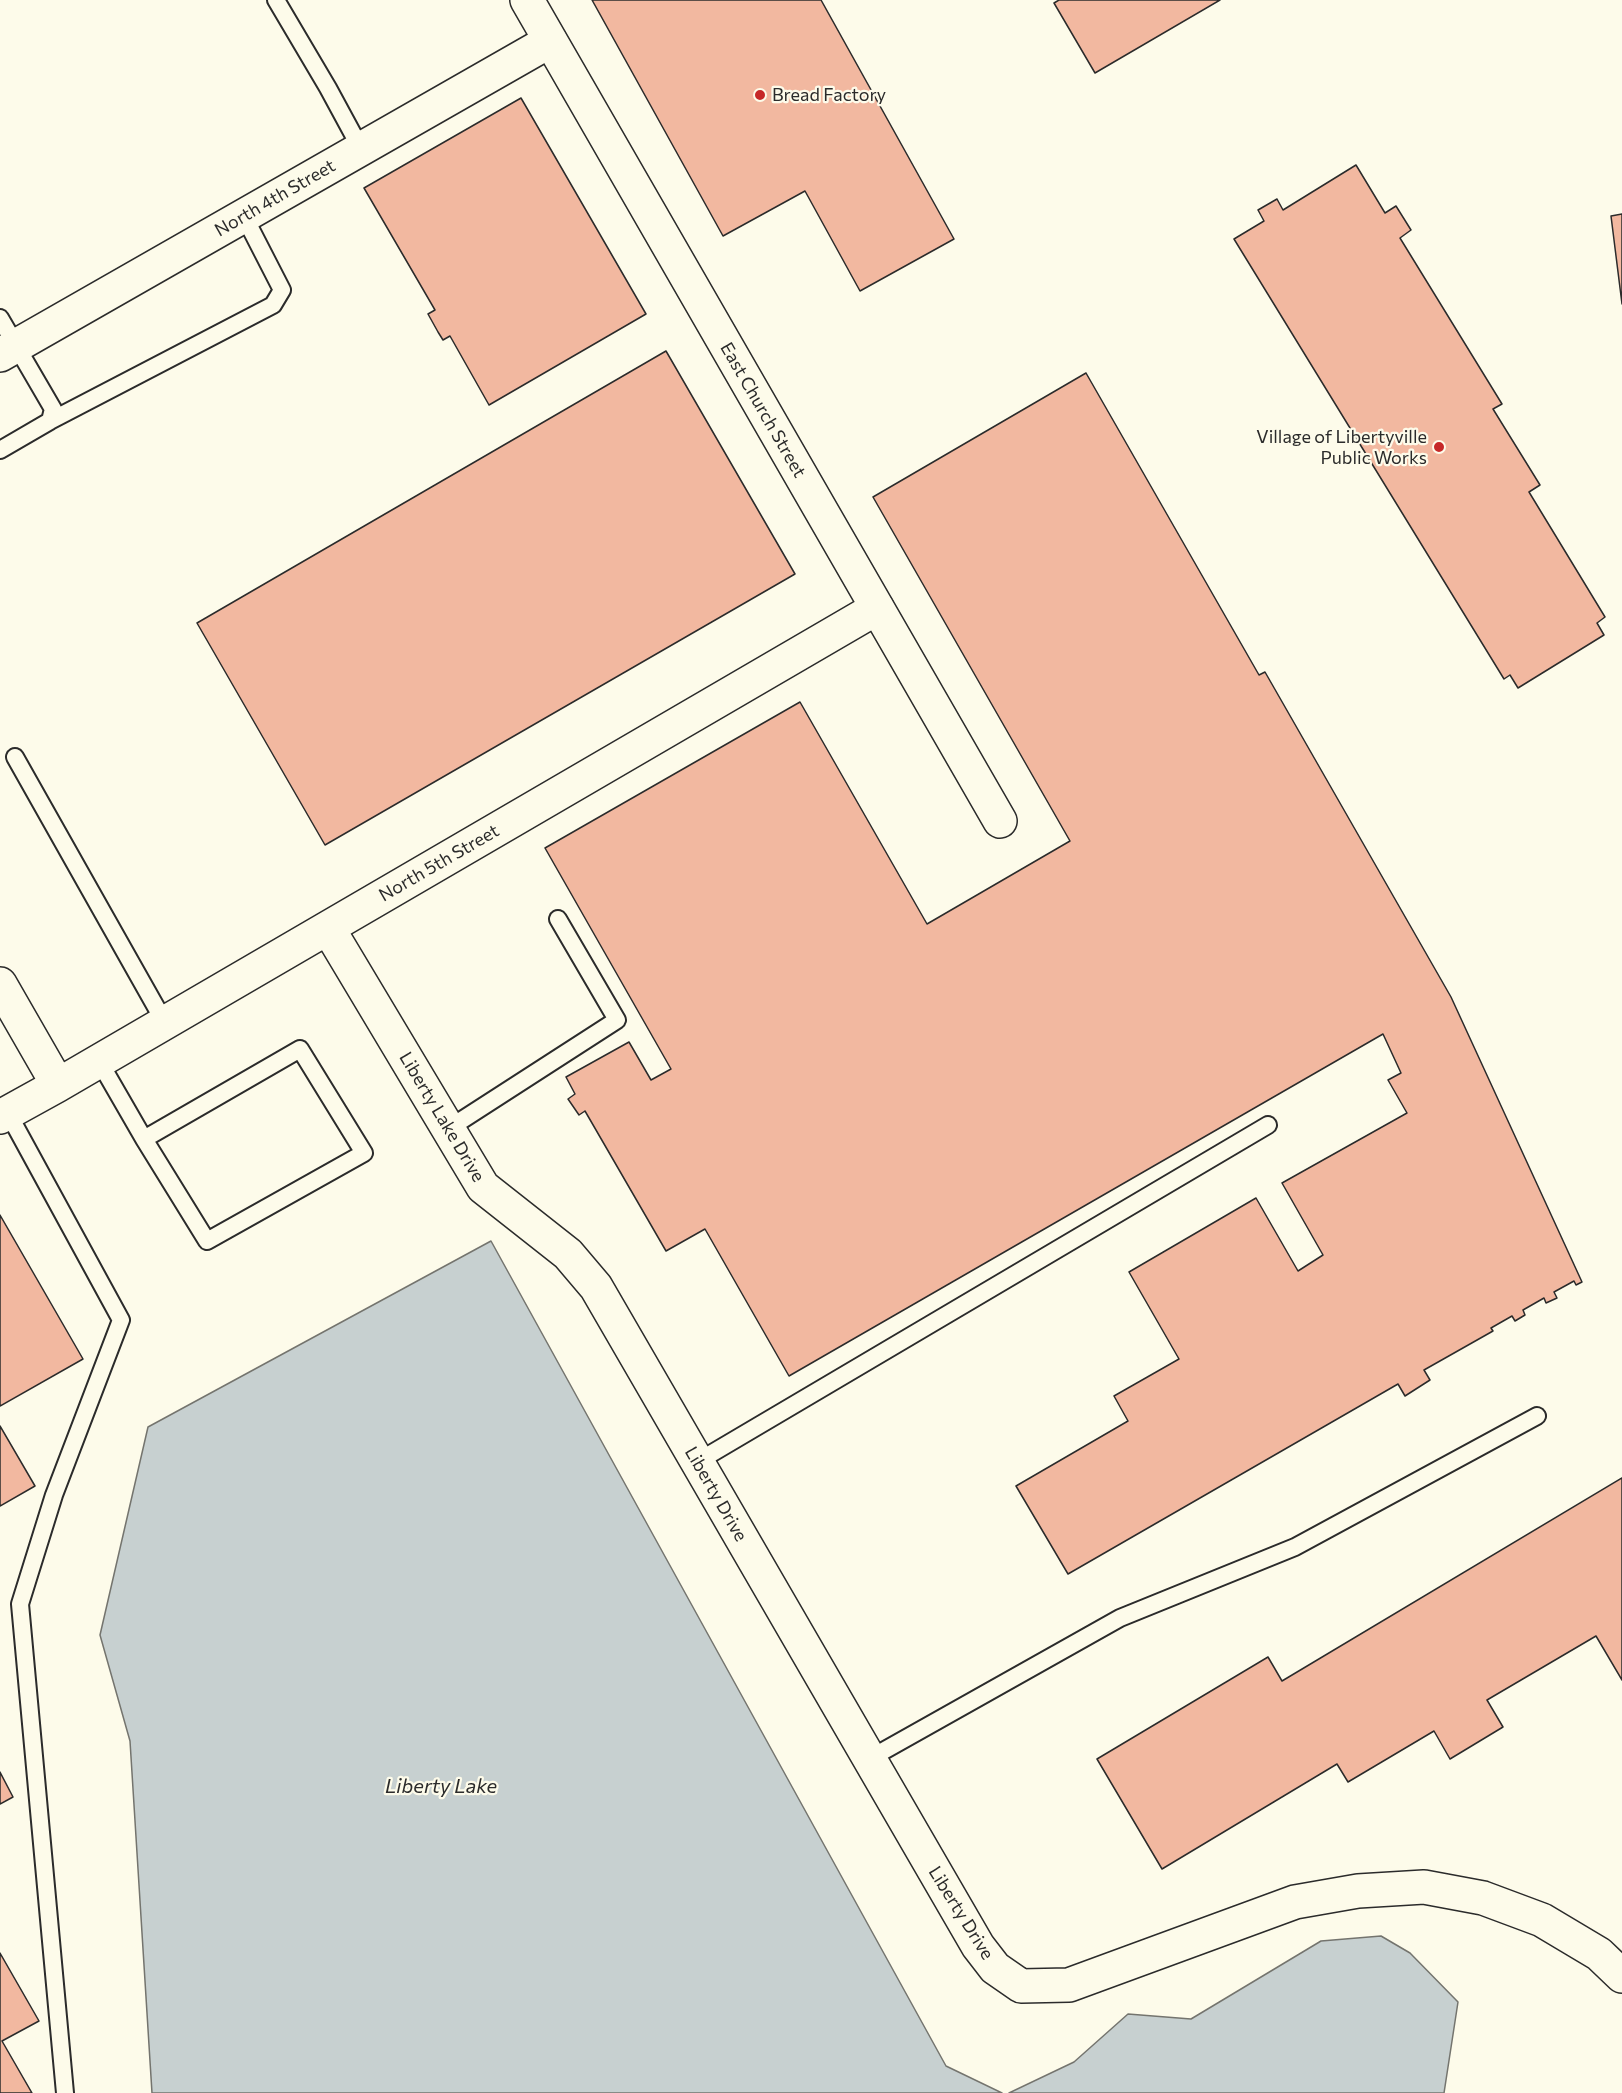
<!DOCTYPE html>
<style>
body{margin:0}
canvas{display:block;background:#fdfbea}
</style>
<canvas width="1622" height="2093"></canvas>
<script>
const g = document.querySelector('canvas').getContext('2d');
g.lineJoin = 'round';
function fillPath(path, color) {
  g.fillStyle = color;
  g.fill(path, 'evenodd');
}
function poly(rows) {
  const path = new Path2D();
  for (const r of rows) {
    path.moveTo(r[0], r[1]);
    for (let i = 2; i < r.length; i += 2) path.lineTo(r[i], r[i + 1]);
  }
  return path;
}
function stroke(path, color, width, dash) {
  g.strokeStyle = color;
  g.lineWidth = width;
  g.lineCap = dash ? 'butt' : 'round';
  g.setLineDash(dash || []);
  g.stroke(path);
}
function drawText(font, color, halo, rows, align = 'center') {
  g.font = font + ' Commissioner,sans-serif';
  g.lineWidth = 4.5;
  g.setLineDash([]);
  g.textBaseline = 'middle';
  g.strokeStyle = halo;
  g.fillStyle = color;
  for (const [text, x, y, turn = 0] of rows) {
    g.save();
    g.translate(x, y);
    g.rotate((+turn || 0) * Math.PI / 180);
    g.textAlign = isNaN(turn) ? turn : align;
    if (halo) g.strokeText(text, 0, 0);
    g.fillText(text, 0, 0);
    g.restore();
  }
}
const water = poly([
 [491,1241,946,2066,1002,2093,152,2093,130,1741,100,1635,148,1427,491,1241],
 [1381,1936,1410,1953,1458,2002,1444,2093,1009,2093,1074,2062,1128,2014,1191,2019,1321,1941,1381,1936]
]);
fillPath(water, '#c7d0d0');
stroke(water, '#74746e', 1.5);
const building = poly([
 [592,0,821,0,954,239,860,291,805,191,723,236,592,0],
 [1059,0,1220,0,1095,73,1054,3,1059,0],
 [521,98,646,314,489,405,450,336,443,340,438,332,428,314,435,310,364,188,521,98],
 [1356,165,1385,213,1396,206,1411,230,1400,238,1502,404,1493,409,1540,485,1529,492,1605,617,1597,623,1604,635,1518,688,1510,675,1504,679,1234,239,1264,221,1258,210,1277,199,1283,210,1356,165],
 [1622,214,1622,304,1611,216,1622,214],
 [666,351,795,574,325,845,197,623,666,351],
 [1086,373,1259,675,1265,672,1451,997,1582,1282,1576,1285,1574,1281,1554,1292,1557,1298,1546,1303,1544,1298,1523,1310,1525,1315,1515,1321,1512,1316,1491,1328,1493,1331,1424,1370,1430,1380,1405,1396,1398,1384,1068,1574,1016,1486,1128,1421,1114,1396,1179,1359,1129,1272,1256,1198,1298,1271,1323,1255,1282,1183,1407,1113,1388,1080,1401,1073,1383,1034,789,1376,705,1229,666,1251,585,1111,579,1115,568,1099,575,1094,566,1077,629,1042,651,1080,671,1069,545,848,800,702,927,924,1070,841,873,497,1086,373],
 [0,1215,83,1359,0,1406,0,1215],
 [0,1426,35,1486,0,1506,0,1426],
 [1622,1478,1622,1680,1596,1636,1487,1700,1503,1727,1450,1759,1434,1731,1348,1782,1337,1764,1162,1869,1097,1759,1268,1657,1282,1681,1622,1478],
 [0,1772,13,1797,0,1804,0,1772],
 [0,1953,39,2021,2,2041,32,2093,0,2093,0,1953]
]);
fillPath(building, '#f2b8a0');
stroke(building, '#2b2b2b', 1.5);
const service = poly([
 [276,0,328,88,361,149],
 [0,318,53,409,50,421,0,450],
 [50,421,273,305,282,290,244,216],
 [15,757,165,1023],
 [99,1061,144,1139,207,1241,364,1153,300,1049,144,1139],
 [8,1113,121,1320,54,1495,20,1604,65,2093],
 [448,1129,617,1020,558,919],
 [697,1462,1268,1125],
 [869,1759,1120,1618,1295,1547,1537,1416]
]);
const minor = poly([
 [0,355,550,41],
 [328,928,483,1187,568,1254,596,1287,978,1946,995,1968,1021,1986,1069,1985,1295,1902,1358,1891,1424,1887,1483,1898,1542,1920,1599,1954,1622,1976],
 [0,984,58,1085],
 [0,1117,58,1085,877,608]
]);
const tertiary = poly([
 [527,0,1000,821]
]);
stroke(service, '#2b2b2b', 20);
stroke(minor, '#2b2b2b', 36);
stroke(tertiary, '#2b2b2b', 36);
stroke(service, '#fdfbea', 16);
stroke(minor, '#fdfbea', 33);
stroke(tertiary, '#fdfbea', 33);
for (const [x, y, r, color] of [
 [760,95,6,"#c62828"],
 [1439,447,6,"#c62828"]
]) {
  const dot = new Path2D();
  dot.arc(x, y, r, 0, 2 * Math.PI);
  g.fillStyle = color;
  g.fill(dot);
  stroke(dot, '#fdfbea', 2);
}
drawText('18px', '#2b2b2b', '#fdfbea', [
 ["Bread Factory",772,95],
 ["Village of Libertyville",1427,437,"right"],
 ["Public Works",1427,458,"right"]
], 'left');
drawText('18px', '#2b2b2b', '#fdfbea', [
 ["North 4th Street",275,198,-30],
 ["East Church Street",763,410,60],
 ["North 5th Street",439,863,-30],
 ["Liberty Lake Drive",442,1117,59],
 ["Liberty Drive",716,1494,60],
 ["Liberty Drive",961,1913,58]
]);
drawText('italic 20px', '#2b2b2b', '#fdfbea', [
 ["Liberty Lake",441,1786]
]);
</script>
